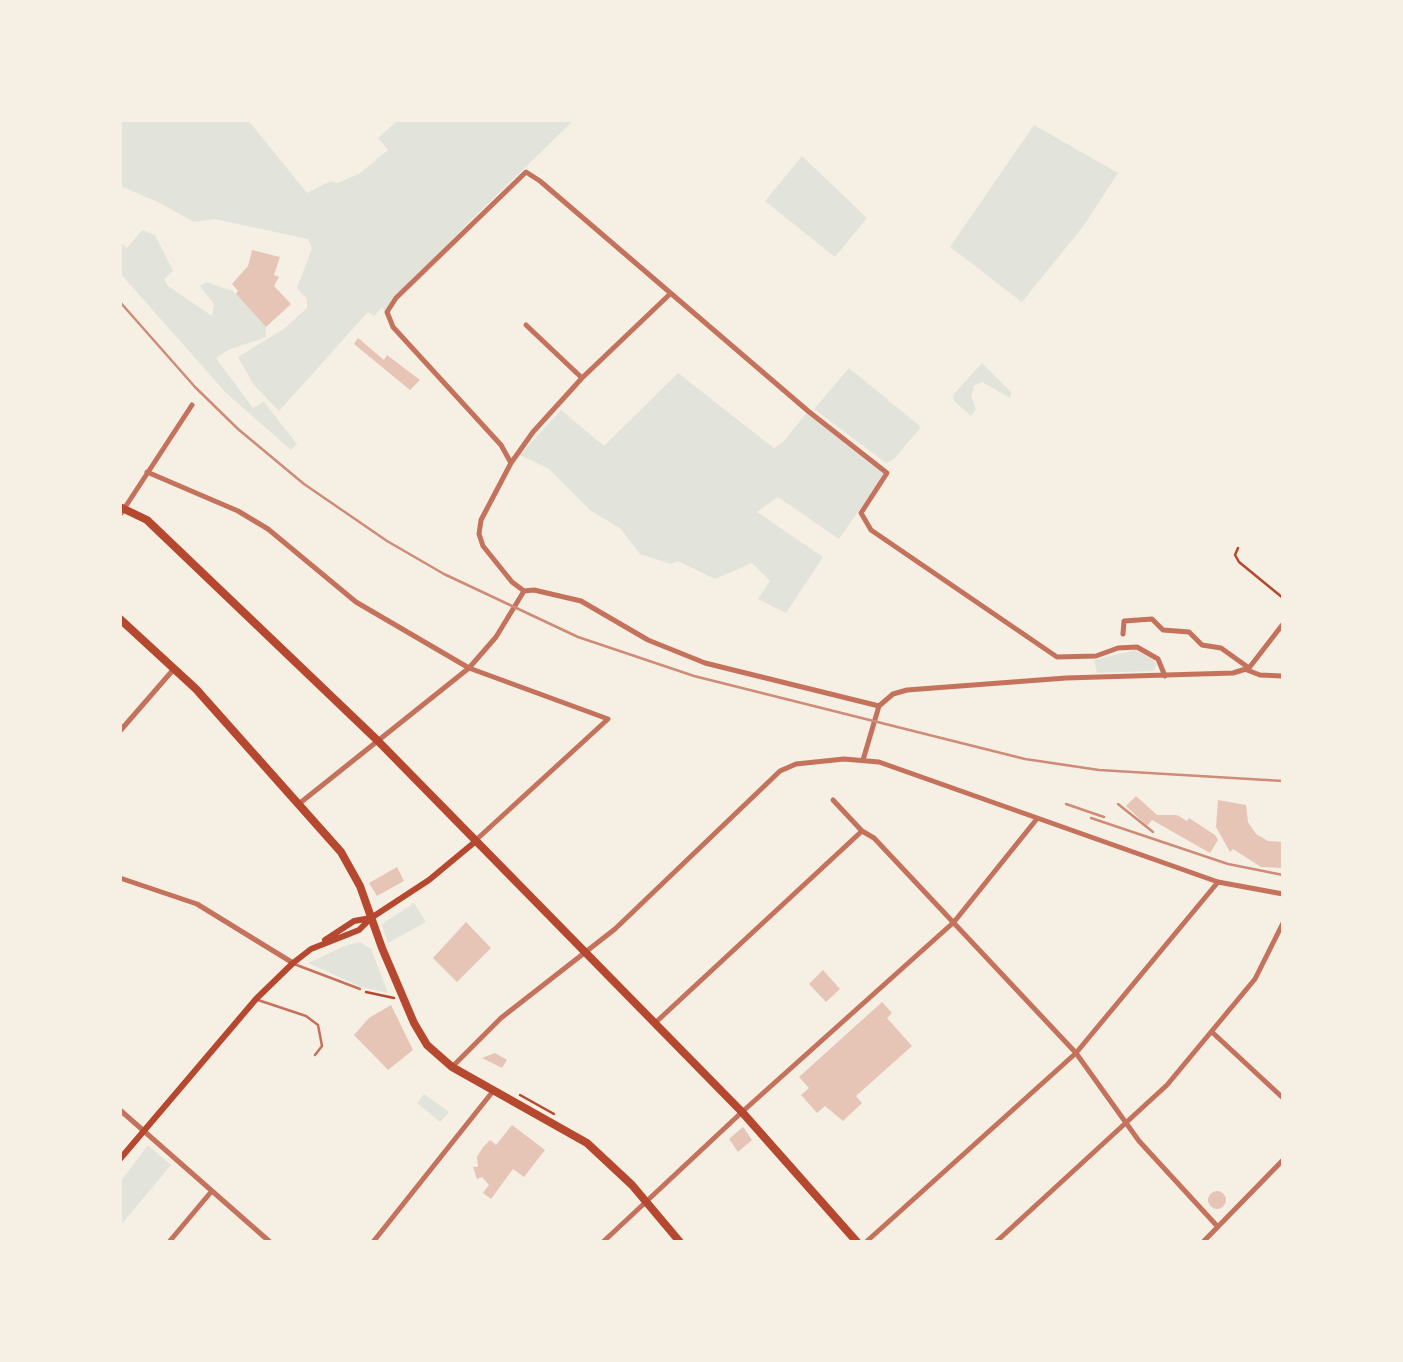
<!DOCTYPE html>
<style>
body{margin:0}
#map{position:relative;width:1403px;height:1362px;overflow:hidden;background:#f6efe4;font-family:Overpass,sans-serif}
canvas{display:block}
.frame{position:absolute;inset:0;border:122px solid #f6efe4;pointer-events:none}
</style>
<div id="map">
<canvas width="1403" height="1362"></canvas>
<div class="frame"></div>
</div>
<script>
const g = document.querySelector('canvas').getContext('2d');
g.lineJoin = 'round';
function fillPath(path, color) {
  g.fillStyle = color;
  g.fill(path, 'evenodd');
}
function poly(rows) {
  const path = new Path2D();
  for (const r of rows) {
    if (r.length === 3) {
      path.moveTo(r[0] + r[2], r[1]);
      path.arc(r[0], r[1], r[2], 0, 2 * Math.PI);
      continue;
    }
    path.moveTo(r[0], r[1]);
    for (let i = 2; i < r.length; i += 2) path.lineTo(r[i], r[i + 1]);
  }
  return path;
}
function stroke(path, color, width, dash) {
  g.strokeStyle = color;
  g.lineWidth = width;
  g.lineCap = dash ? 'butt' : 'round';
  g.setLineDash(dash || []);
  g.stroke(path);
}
fillPath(poly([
 [120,120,248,120,307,193,331,181,337,183,359,174,388,150,378,138,398,120,574,120,468,223,386,312,382,307,374,316,368,312,279,411,254,385,238,357,285,328,307,308,307,299,297,288,312,248,308,239,214,219,194,222,158,202,120,186],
 [1034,125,1118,173,1085,224,1022,302,950,247],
 [802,156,867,218,835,257,765,201],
 [142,230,155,235,173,271,164,279,168,286,212,316,214,304,200,286,206,282,233,291,266,327,266,337,228,350,216,358,253,408,264,402,297,444,291,450,226,393,120,273,120,242,127,248],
 [982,363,1011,392,1010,398,982,382,974,386,971,396,976,409,971,416,954,401,953,395],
 [849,368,921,427,894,459,886,463,814,409],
 [678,373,774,448,784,441,807,412,885,473,839,539,778,497,757,512,823,557,786,613,758,599,770,581,752,563,715,579,678,561,671,564,640,554,620,528,591,511,549,469,520,455,561,410,604,446],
 [1135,650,1152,659,1157,664,1153,671,1097,673,1094,660],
 [414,903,426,922,388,943,382,926,385,922],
 [360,942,371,949,388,993,361,987,308,963,347,945],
 [424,1094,449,1112,440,1122,417,1103],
 [148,1145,171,1165,120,1226,120,1182]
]), '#e2e4dc');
fillPath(poly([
 [252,250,280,257,274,275,279,277,274,286,291,304,266,327,236,294,238,291,232,284,248,266],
 [358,338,384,360,387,355,420,380,410,390,354,344],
 [1136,796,1157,815,1177,815,1187,821,1189,818,1215,835,1218,840,1210,853,1152,820,1147,826,1126,806],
 [1218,800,1246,805,1248,822,1256,834,1268,841,1283,842,1283,868,1261,867,1233,849,1230,852,1216,827],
 [397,867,404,881,377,896,369,883],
 [466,922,491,948,457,982,433,958],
 [823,970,840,989,826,1002,809,984],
 [882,1002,892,1013,887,1018,912,1046,856,1096,862,1103,843,1121,825,1106,817,1113,801,1095,809,1088,799,1077],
 [391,1005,413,1050,388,1070,354,1035,369,1018],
 [495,1053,507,1060,502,1068,482,1058],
 [512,1125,545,1150,524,1177,513,1169,491,1199,483,1193,489,1185,482,1177,477,1179,473,1167,478,1167,477,1157,483,1147,490,1140,496,1145],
 [743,1127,752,1140,738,1152,729,1139],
 [1217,1200,9]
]), '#e6c5b7');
stroke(poly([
 [1238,548,1235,555,1239,562,1283,598],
 [366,992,394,998],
 [520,1095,554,1114]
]), '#b5482f', 2.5);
stroke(poly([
 [294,964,360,989],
 [258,1000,306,1016,318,1025,322,1046,315,1055]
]), '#c5725c', 2.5);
stroke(poly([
 [670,294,582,378,533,432,511,463,481,520,479,534,483,546,512,582,524,591,534,590,581,601,648,640,705,663,879,706],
 [526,325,582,378],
 [511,463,501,445,393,327,387,312,396,298,526,172,540,181,808,411,887,473,861,513,871,530,1057,657,1096,656,1118,648,1137,647,1158,659,1165,676],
 [147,472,238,511,268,529,356,602,469,668,608,719,476,840],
 [120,515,192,405],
 [1123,634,1124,621,1152,619,1163,630,1189,632,1202,645,1221,648,1249,668],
 [1247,670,1260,675,1283,676],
 [879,706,893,694,907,690,1066,678,1233,673,1249,668,1283,624],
 [120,731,173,670],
 [863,760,879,706],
 [833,800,862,831,874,838,1076,1053,1139,1141,1218,1227],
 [300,803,469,668,496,637,524,591],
 [120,878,197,904,293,963],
 [655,1023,862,831],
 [1213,1033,1283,1098],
 [452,1067,501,1018,615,929,780,771,796,764,844,759,879,762,1218,882,1283,894],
 [120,1110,270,1242],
 [169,1242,211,1192],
 [373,1242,494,1090],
 [603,1242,742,1112,954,922,1036,820],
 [866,1242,1076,1053,1218,882],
 [996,1242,1167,1085,1255,979,1283,923],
 [1203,1242,1283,1160]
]), '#c5725c', 5);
stroke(poly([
 [325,940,354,921,371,918],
 [120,1159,256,999,293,963,311,949,359,930,371,918,429,880,476,841]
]), '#b5482f', 6);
stroke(poly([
 [120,507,147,520,377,740,742,1112,857,1242],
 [120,619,196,689,341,852,360,886,382,948,414,1023,427,1045,452,1067,587,1143,632,1185,680,1242]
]), '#b5482f', 8);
stroke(poly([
 [120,302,195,387,238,429,304,484,387,541,444,574,578,637,694,676,1025,759,1099,770,1283,781],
 [1066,804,1104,817],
 [1118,804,1153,832],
 [1091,818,1228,864,1283,875]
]), '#cf8b77', 2.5);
</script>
